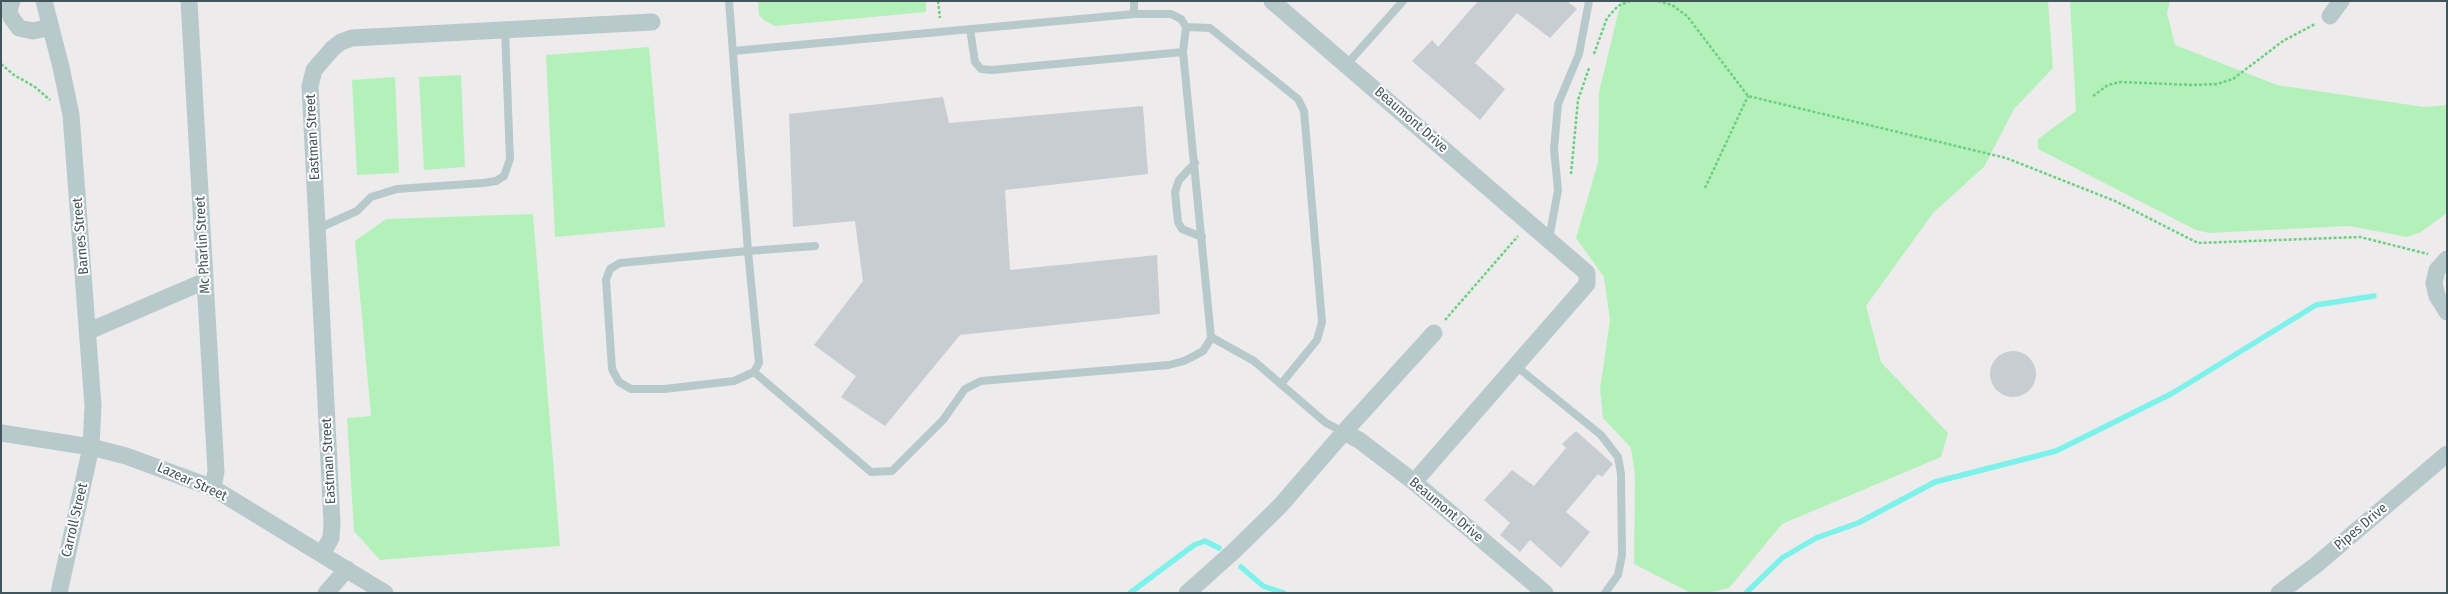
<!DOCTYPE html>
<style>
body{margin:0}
#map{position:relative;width:2448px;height:594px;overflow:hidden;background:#eeebec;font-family:"Fira Sans Condensed",sans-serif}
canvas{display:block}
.frame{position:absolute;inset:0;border:2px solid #42555a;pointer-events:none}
</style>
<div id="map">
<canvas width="2448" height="594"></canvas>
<div class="frame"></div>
</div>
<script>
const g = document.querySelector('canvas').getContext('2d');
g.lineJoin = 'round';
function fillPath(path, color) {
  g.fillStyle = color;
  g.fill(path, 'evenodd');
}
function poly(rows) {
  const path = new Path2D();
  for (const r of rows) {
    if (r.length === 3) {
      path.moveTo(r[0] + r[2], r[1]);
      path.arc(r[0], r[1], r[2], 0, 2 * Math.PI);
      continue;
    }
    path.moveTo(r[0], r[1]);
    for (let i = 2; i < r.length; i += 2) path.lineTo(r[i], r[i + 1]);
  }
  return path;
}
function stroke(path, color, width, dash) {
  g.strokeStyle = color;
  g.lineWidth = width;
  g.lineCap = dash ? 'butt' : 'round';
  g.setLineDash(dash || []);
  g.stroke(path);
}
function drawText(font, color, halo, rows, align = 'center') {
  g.font = font + ' "Fira Sans Condensed",sans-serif';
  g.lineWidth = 4;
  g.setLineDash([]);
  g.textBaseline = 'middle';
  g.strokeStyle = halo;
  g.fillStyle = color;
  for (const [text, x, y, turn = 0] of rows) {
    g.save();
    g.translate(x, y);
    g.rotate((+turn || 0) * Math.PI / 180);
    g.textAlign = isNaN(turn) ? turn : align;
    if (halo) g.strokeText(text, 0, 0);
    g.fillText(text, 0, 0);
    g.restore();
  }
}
fillPath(poly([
 [758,1,926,1,926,12,775,26,765,21,759,15],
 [1621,1,2048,1,2053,68,2014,109,1984,167,1933,213,1866,306,1881,362,1948,433,1941,457,1782,524,1729,588,1707,593,1691,593,1634,564,1635,476,1631,448,1603,418,1600,389,1610,320,1604,277,1576,238,1598,163,1599,92],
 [2070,1,2170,1,2167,13,2175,45,2277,85,2424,107,2447,105,2447,213,2421,232,2407,237,2349,226,2209,233,2196,230,2038,149,2038,139,2076,111],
 [649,47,665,227,555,237,546,55],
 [461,75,465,167,424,170,419,77],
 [395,77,399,173,357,175,352,80],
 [533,214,560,546,380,560,354,531,347,418,371,416,355,241,386,219]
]), '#b4f1ba');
stroke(poly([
 [1241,567,1263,586,1284,593],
 [1130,593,1194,545,1205,541,1219,548],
 [1746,593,1782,558,1816,538,1858,523,1935,482,2056,451,2171,394,2316,305,2374,296]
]), '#7df2ea', 5.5);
fillPath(poly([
 [1478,1,1567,1,1577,9,1550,38,1517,13,1475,63,1505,89,1480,120,1412,61,1432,40,1438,47],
 [943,97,949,123,1143,106,1148,174,1005,190,1010,270,1157,255,1160,314,960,335,885,426,841,397,856,376,814,345,863,281,855,221,793,227,789,114],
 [2013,374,23],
 [1576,431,1613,464,1602,477,1598,474,1566,512,1590,532,1561,568,1530,540,1520,552,1500,535,1510,523,1484,500,1512,470,1534,486,1566,448,1562,444]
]), '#c7cdd1');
stroke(poly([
 [938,1,940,18],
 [1658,1,1672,5,1687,16,1748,96,2006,158,2115,201,2198,243,2360,237,2428,254],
 [1594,54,1607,18,1618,6,1630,1],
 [1,64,14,75,35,87,50,100],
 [2093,96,2108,85,2120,82,2194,85,2217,84,2233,79,2283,41,2315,24],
 [1571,174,1578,100,1589,68],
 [1705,188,1748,96],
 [1445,320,1518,236]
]), '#6ad181', 2.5, [3, 2]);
stroke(poly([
 [729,1,748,251,759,363,754,372,734,381,664,389,631,389,619,382,612,369,606,280,610,269,620,263,748,251,815,246],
 [1134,1,1134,14,1171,14,1181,19,1186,27,1183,52,1211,337,1254,361,1326,423,1344,432],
 [1186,27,1210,28,1298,99,1304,111,1322,322,1317,340,1281,384],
 [970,29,975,62,981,69,992,70,1183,52],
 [733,51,1134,14],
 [1347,64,1403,1],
 [1195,163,1179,180,1175,192,1178,222,1182,229,1202,237],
 [317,229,357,211,371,197,397,189,483,183,496,181,504,176,510,159,505,30],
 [1549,239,1558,190,1554,149,1558,104,1579,54,1589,1],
 [1516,366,1601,435,1618,457,1621,474,1622,555,1618,575,1605,593],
 [754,372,871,472,892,471,943,420,965,389,981,381,1169,365,1184,361,1196,355,1203,351,1212,337]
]), '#b8c9cc', 8);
stroke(poly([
 [12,1,9,10,11,17,19,28,33,31,51,27],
 [44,1,61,67,71,115,93,406,91,447,59,593],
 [189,1,216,471,213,488],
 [1272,1,1587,273,1587,284,1414,482],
 [2330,16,2341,1],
 [2447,259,2437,270,2434,283,2437,296,2447,312],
 [89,331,205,281],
 [1344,432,1434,333],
 [1,433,91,447,126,456,213,488,385,593],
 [322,554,331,538,332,523,310,86,314,70,333,48,341,42,352,38,652,22],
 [326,593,347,569],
 [1187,593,1234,551,1280,506,1344,432,1359,440,1414,482,1545,593],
 [2279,593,2316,565,2447,454]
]), '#b8c9cc', 17);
drawText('14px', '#42555a', '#fff', [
 ["Beaumont Drive",1411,120,41],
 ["Eastman Street",313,137,-93],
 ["Barnes Street",81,236,-95],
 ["Mc Pharlin Street",203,245,-93],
 ["Eastman Street",329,461,-93],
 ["Lazear Street",192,482,24],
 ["Beaumont Drive",1446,510,40],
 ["Carroll Street",75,520,-77],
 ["Pipes Drive",2361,527,-40]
]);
</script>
